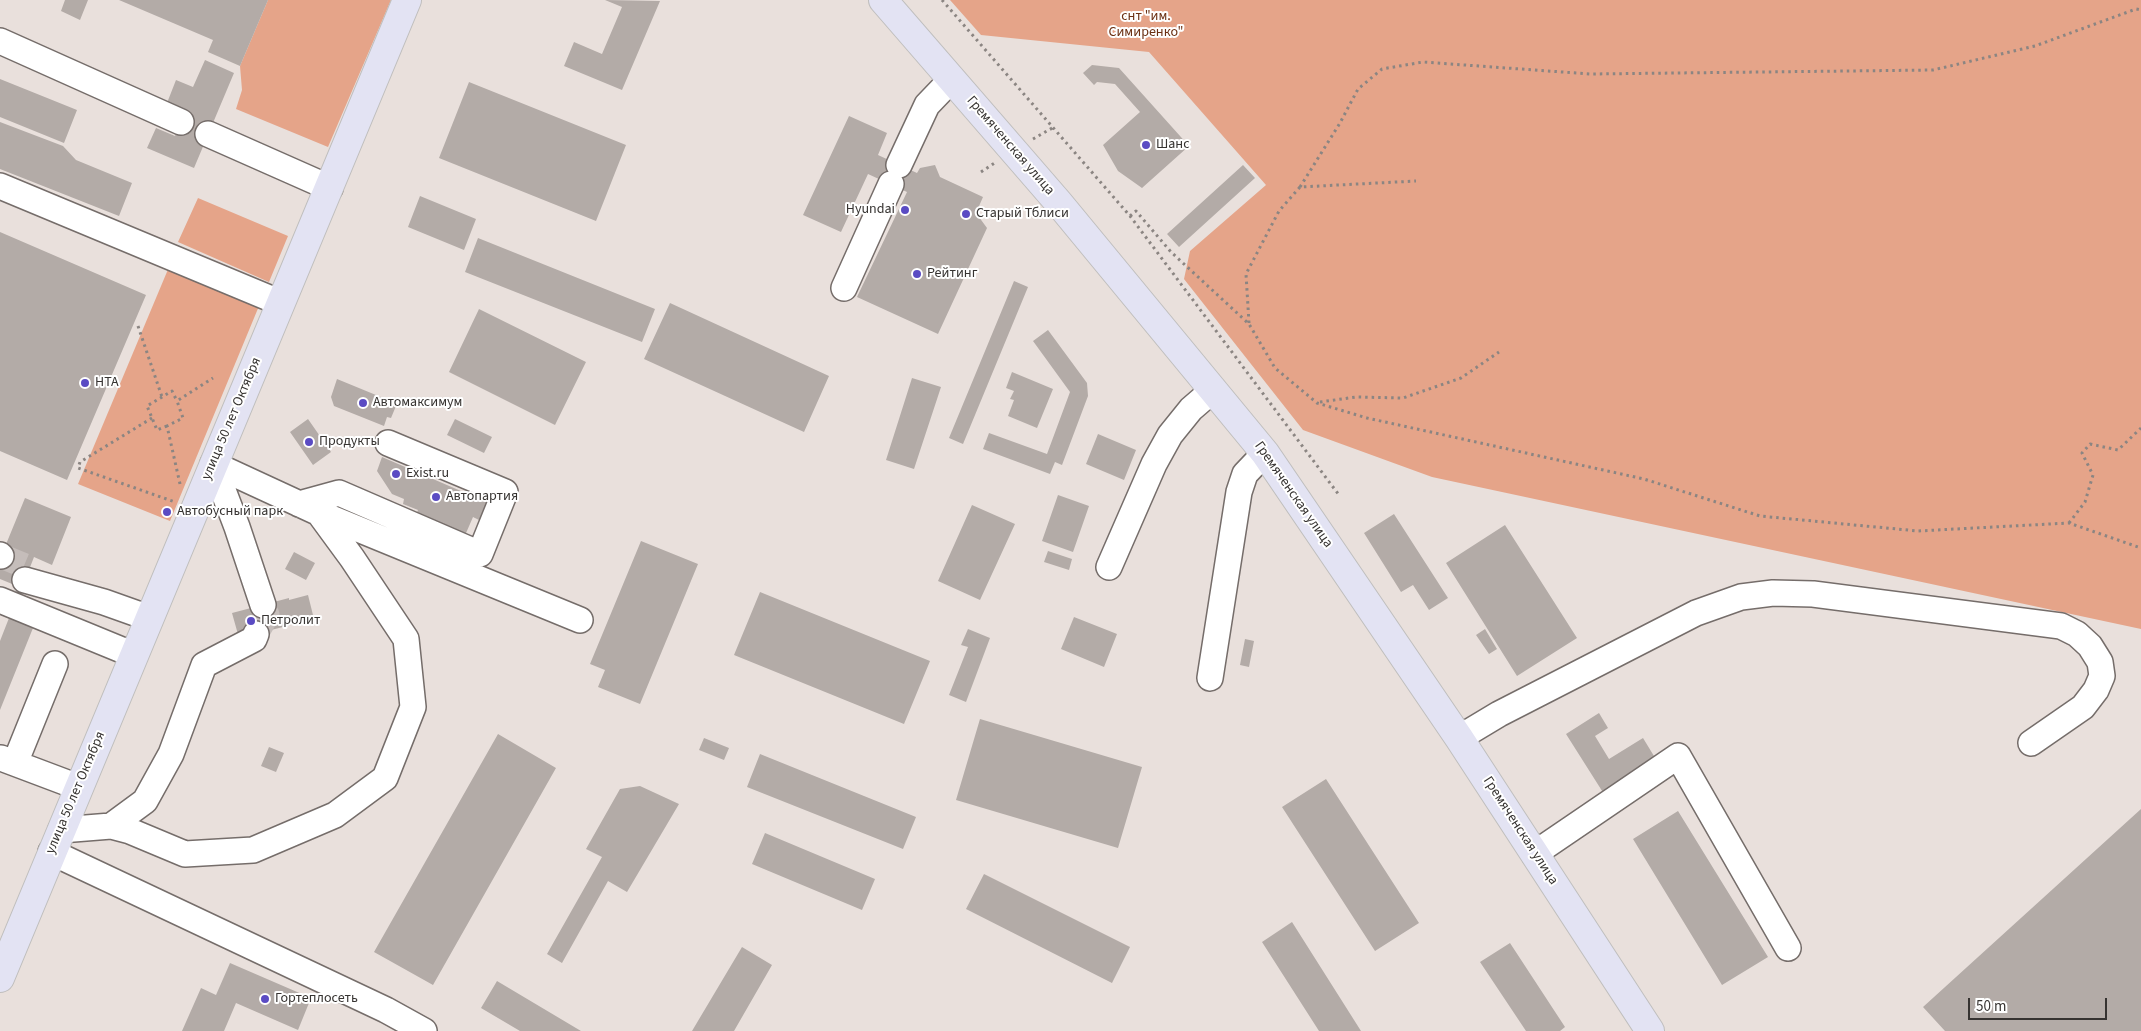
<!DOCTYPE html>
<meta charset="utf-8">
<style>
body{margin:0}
#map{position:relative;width:2141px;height:1031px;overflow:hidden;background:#e9e0dc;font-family:"Source Sans 3",sans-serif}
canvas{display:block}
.scale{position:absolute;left:1968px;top:998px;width:139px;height:22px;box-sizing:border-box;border:2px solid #363331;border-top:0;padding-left:6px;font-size:15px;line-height:18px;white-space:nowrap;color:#363331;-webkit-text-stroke:4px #fff;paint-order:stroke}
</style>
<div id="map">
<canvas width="2141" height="1031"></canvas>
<div class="scale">50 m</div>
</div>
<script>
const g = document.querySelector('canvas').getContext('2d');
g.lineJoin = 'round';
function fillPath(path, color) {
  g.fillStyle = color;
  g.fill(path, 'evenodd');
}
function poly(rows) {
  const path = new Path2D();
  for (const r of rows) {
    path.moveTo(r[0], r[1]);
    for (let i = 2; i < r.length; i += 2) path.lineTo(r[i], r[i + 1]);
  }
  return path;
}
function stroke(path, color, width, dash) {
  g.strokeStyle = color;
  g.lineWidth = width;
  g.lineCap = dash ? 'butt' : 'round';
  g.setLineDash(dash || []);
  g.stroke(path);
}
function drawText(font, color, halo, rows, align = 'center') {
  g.font = font + ' "Source Sans 3",sans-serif';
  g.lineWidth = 4;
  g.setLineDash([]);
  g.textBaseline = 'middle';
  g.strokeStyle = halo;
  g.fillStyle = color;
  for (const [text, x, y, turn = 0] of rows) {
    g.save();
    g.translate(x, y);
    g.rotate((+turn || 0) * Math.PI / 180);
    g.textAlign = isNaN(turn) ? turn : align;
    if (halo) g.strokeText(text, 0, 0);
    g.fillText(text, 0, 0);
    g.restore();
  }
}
fillPath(poly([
 [268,0,391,0,328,147,236,109,242,90,240,66],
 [950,0,2141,0,2141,629,1432,477,1303,430,1184,279,1190,251,1266,185,1149,52,981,35],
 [198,198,288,236,269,282,178,242],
 [169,267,259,306,170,521,78,484]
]), '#e5a489');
fillPath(poly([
 [65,0,88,0,80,20,61,11],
 [119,0,268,0,240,66,208,52,213,40],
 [605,0,660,1,622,90,564,66,574,42,602,54,622,7],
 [205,60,234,73,194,168,147,148,156,128,175,136,186,111,167,103,176,80,193,87],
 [1092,65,1119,68,1189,146,1142,188,1118,171,1103,145,1140,112,1115,84,1097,82,1094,85,1083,73],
 [0,79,77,110,64,143,0,117],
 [469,82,626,145,596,221,439,158],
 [849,116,887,133,878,155,917,173,920,168,935,165,940,177,983,197,976,213,987,228,938,334,857,297,907,192,868,174,841,232,803,215],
 [0,122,63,146,76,160,132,183,119,216,0,169],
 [1243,165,1255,178,1179,247,1167,234],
 [420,196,476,219,464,250,408,227],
 [0,232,146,295,67,480,0,451],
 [478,238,655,309,642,342,465,272],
 [1014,281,1028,287,963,444,949,438],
 [670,303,829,376,804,432,644,359],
 [479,309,586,362,555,425,449,372],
 [1048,330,1087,383,1088,396,1062,465,1055,462,1050,474,983,449,989,433,1047,454,1070,392,1033,341],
 [1012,372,1053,389,1037,428,1008,416,1014,400,1010,399,1014,391,1006,388],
 [912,378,941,387,914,469,886,460],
 [337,379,393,402,392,404,396,406,391,418,387,417,384,426,334,406,331,397],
 [308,419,331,452,313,465,290,432],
 [455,419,492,437,484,453,447,435],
 [1098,434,1136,450,1124,480,1086,464],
 [382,457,491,504,483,522,473,517,463,540,414,519,418,510,403,504,404,499,392,494,377,471],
 [1058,495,1089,506,1073,552,1042,541],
 [25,498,71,517,52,565,34,557,22,588,0,579,0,559],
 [972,505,1015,524,980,600,938,581],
 [1394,514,1448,598,1429,610,1413,585,1401,592,1364,533],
 [1505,525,1577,638,1517,676,1446,563],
 [641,541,698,564,640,704,598,687,605,670,590,664],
 [1048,551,1072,559,1069,570,1044,562],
 [294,552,315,563,306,580,285,569],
 [760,592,930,661,904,724,734,655],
 [308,595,313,615,294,619,295,624,239,638,232,613,289,598,289,600],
 [1074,617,1117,634,1104,667,1061,649],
 [9,618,33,628,0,710,0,641],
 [968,629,990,638,966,702,949,695,968,647,961,645],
 [1485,629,1497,649,1489,654,1476,635],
 [1245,639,1254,641,1249,667,1240,665],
 [1599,713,1608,728,1595,736,1609,759,1643,738,1657,761,1604,794,1566,734],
 [980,719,1142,767,1118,848,956,800],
 [498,734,556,768,433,985,374,952],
 [704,738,729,748,724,760,699,750],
 [269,747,284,753,276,772,261,766],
 [760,754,916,817,903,849,747,787],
 [1326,779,1419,923,1375,951,1282,807],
 [640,786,679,804,627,892,608,881,562,963,547,954,602,857,586,849,620,789],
 [2141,809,2141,1031,1945,1031,1923,1007],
 [1678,811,1768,957,1722,985,1633,839],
 [765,833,875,879,862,910,752,864],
 [984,874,1130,947,1112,983,966,909],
 [1292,922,1361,1031,1319,1031,1262,942],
 [1510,943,1565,1027,1560,1031,1526,1031,1480,962],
 [742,947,772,965,734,1031,692,1031],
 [230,963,311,998,298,1030,236,1003,224,1031,182,1031,201,988,216,995],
 [497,981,581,1031,520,1031,481,1008]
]), '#b3aba7');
stroke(poly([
 [1,556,30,568],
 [256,634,267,615,263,605]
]), '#c5bdba', 25, [25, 12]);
const minor = poly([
 [0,41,181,122],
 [208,134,330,188],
 [899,165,927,105,951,80],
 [0,186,281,303],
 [844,288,891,184],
 [213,464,237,527,263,605],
 [299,504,339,493,480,554,505,492,388,443],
 [319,513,580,620],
 [0,555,1,556],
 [1109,567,1154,464,1170,435,1191,409,1213,390],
 [25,580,104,602,149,618],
 [0,600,134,655],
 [1210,678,1239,492,1245,474,1265,453],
 [1459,738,1499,714,1696,613,1741,597,1773,593,1813,594,2061,626,2077,634,2090,646,2100,662,2102,676,2096,690,2083,707,2031,743],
 [1,758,78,787],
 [15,763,55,664],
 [111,826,130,831,185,854,253,850,335,815,385,778,413,707,406,639,352,558,319,513,213,464],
 [61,830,111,826,145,801,171,754,204,665,254,639,256,634],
 [51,852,386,1010,424,1031],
 [1534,854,1678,756,1788,948]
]);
const major = poly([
 [883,0,1058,202,1265,453,1459,738,1650,1031],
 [0,978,407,0]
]);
stroke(minor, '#756d6a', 28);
stroke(major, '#bfbebd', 30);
stroke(poly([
 [942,0,1130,216,1339,495],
 [1033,139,1054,127],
 [981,172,996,162],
 [1300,187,1340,123,1358,89,1382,69,1423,62,1590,74,1933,70,2035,46,2136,9,2141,10],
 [1130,216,1136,211,1171,252,1249,324,1275,368,1317,403,1367,418,1644,479,1760,516,1918,531,2069,523,2141,548],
 [1249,323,1246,274,1279,211,1300,187,1416,181],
 [138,326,162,397],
 [1320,402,1356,397,1403,398,1461,378,1499,352],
 [152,418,80,462,78,468,175,502],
 [167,426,157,430,147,406,172,391,177,401],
 [180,484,167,426,183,418,177,401,213,378],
 [2069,523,2085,502,2093,475,2082,453,2090,444,2118,450,2141,428]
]), '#8b8582', 3, [2.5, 4]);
stroke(minor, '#fff', 25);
stroke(major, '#e3e3f3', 28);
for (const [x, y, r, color] of [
 [1146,145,5,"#5a4bc3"],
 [905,210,5,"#5a4bc3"],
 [966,214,5,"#5a4bc3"],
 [917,274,5,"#5a4bc3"],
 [85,383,5,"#5a4bc3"],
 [363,403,5,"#5a4bc3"],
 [309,442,5,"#5a4bc3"],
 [396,474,5,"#5a4bc3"],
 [436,497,5,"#5a4bc3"],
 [167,512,5,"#5a4bc3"],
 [251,621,5,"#5a4bc3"],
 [265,999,5,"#5a4bc3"]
]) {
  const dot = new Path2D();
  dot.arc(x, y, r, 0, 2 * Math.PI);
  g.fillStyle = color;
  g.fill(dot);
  stroke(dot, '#fff', 2);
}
drawText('14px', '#6b3013', '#fff', [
 ["снт \"им.",1146,17],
 ["Симиренко\"",1146,33]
]);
drawText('14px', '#363331', '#fff', [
 ["Шанс",1156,145],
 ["Hyundai",895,210,"right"],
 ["Старый Тблиси",976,214],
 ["Рейтинг",927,274],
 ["НТА",95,383],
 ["Автомаксимум",373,403],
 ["Продукты",319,442],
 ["Exist.ru",406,474],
 ["Автопартия",446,497],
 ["Автобусный парк",177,512],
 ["Петролит",261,621],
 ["Гортеплосеть",275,999]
], 'left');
drawText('14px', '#363331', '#fff', [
 ["Гремяченская улица",1010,146,49],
 ["улица 50 лет Октября",232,419,-67],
 ["Гремяченская улица",1293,495,55],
 ["улица 50 лет Октября",76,793,-67],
 ["Гремяченская улица",1520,831,57]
]);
</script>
